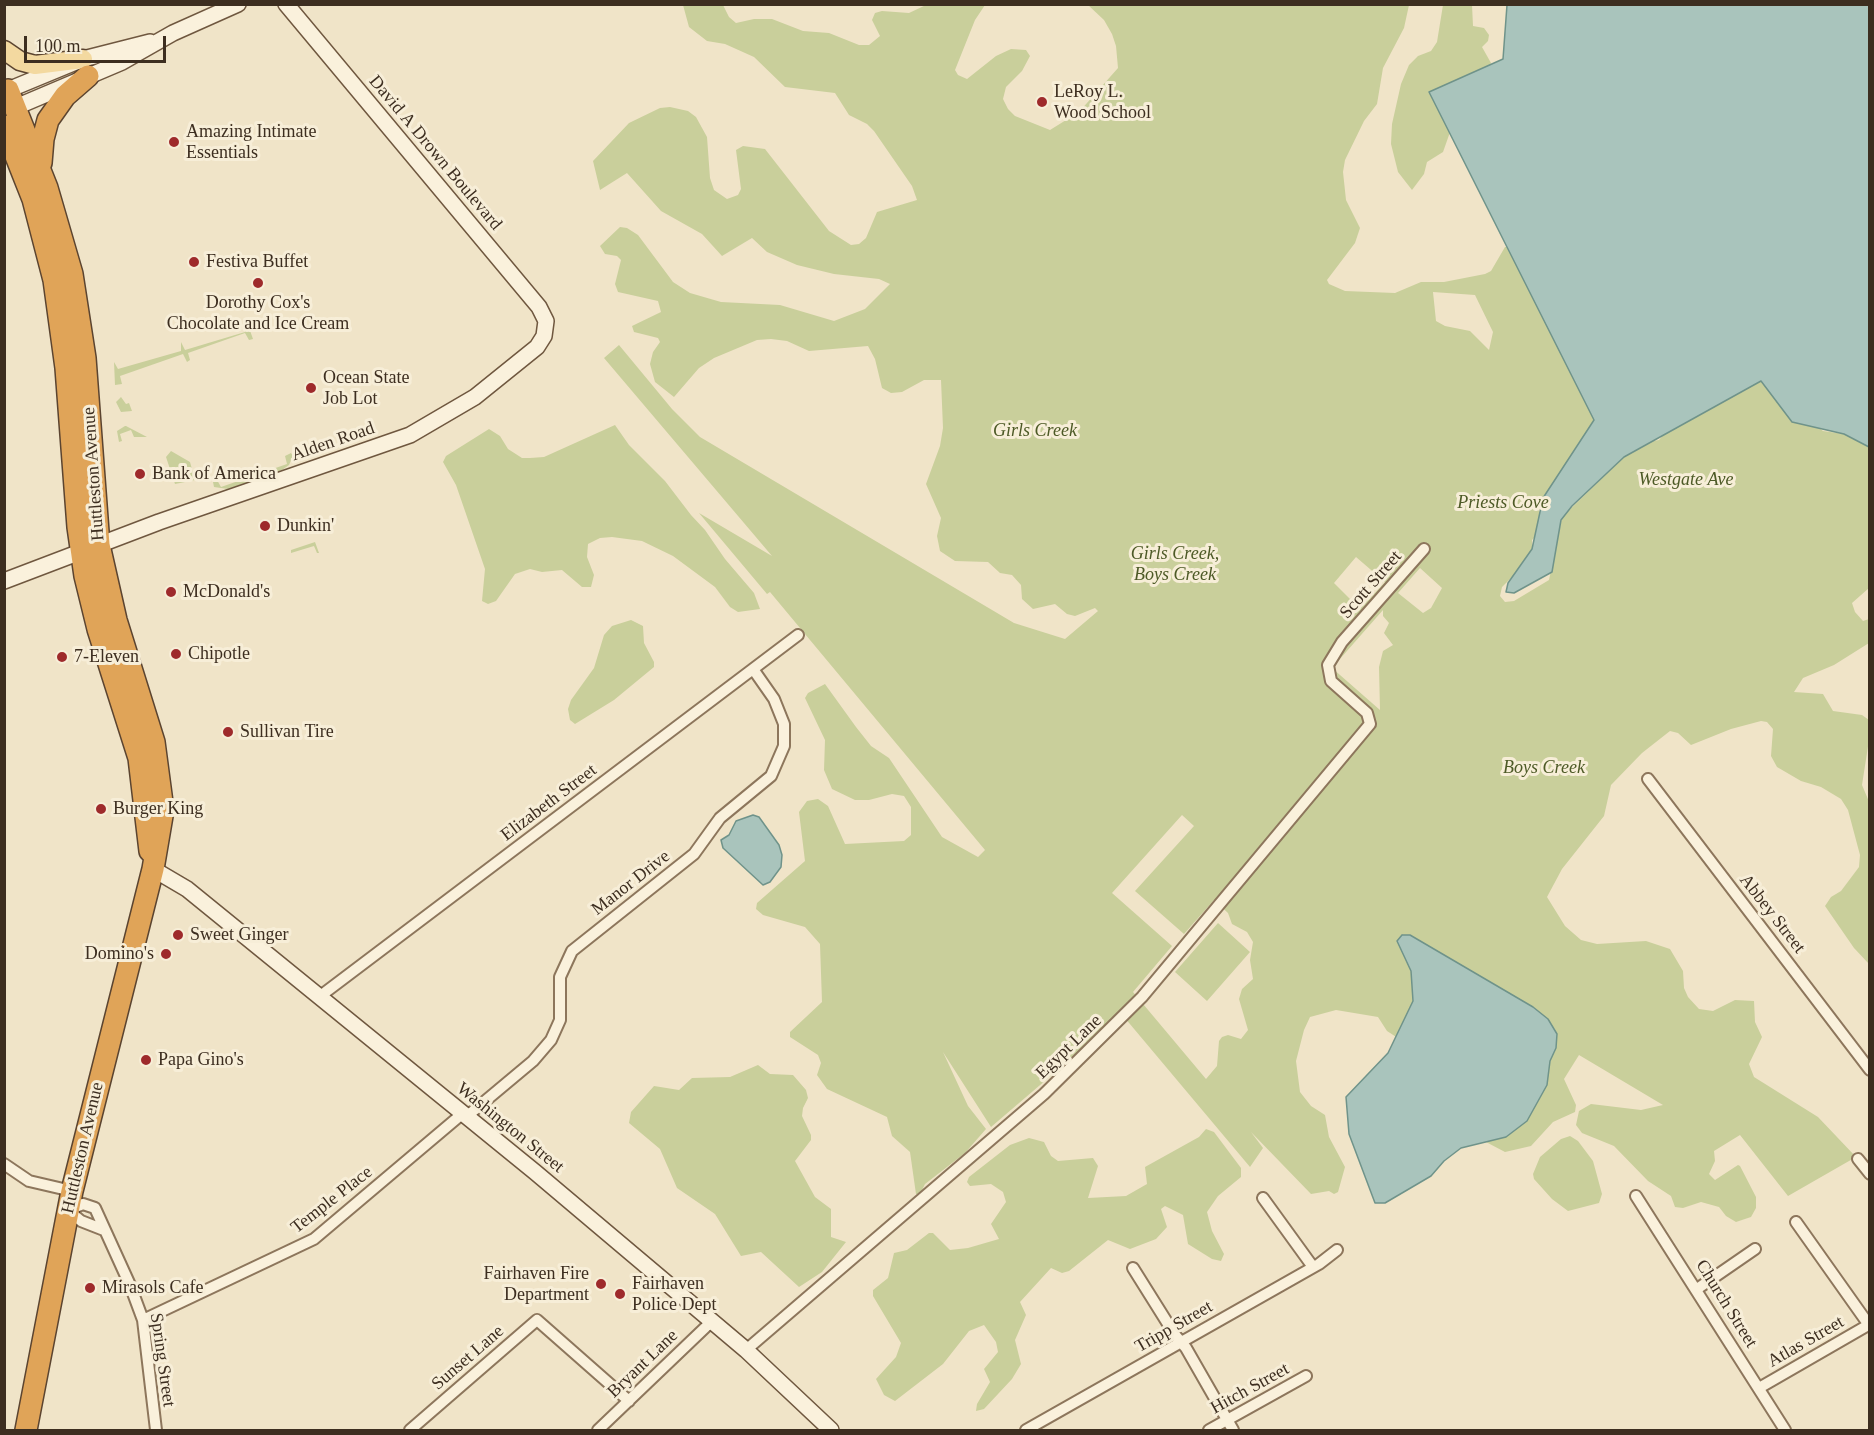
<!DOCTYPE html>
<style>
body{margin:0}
#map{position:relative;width:1874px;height:1435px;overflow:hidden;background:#f0e4c8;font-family:Georgia,serif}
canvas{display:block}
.frame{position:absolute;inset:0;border:6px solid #3d2e20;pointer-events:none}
.scale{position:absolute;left:24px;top:36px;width:142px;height:27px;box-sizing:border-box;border:3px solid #3d2e20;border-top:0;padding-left:8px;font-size:18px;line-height:21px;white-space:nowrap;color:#3d2e20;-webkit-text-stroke:4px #f7eed8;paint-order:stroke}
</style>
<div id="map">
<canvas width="1874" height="1435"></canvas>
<div class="frame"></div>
<div class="scale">100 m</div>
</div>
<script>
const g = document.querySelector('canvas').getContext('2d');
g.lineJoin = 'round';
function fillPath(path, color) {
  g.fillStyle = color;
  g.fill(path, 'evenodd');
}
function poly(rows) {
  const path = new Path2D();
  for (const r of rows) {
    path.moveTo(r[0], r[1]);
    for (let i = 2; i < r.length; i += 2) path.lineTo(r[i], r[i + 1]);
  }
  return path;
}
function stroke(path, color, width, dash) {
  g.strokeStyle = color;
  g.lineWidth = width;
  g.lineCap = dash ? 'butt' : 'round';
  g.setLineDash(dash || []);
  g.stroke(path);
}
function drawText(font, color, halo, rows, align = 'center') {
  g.font = font + ' Georgia,serif';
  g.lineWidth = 6;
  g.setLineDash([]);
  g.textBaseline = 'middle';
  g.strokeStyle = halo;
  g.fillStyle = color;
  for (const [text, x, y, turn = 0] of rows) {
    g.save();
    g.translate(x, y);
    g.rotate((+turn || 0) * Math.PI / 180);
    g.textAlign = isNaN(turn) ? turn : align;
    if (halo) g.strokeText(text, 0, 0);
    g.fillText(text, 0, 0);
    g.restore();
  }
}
fillPath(poly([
 [683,5,723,5,729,17,736,23,754,19,772,19,803,31,829,33,859,45,869,45,880,36,872,20,875,13,882,11,909,13,926,5,985,5,975,20,955,70,958,75,967,79,996,56,1011,49,1026,50,1030,56,1022,71,1006,87,1003,99,1008,109,1015,116,1050,130,1079,112,1118,68,1116,46,1112,34,1104,20,1088,5,1409,5,1404,28,1383,68,1377,104,1364,121,1345,160,1343,172,1346,200,1360,228,1355,243,1327,280,1329,284,1345,291,1395,293,1421,282,1444,282,1485,274,1491,271,1505,247,1514,246,1594,420,1550,491,1538,503,1536,508,1540,512,1536,536,1532,540,1532,549,1515,574,1502,587,1500,596,1505,602,1514,601,1549,580,1562,517,1624,457,1653,441,1659,440,1669,428,1761,381,1823,431,1844,434,1869,447,1869,588,1852,603,1855,612,1863,621,1869,619,1869,643,1834,665,1803,678,1794,692,1823,694,1833,711,1862,715,1869,720,1869,740,1862,785,1870,804,1869,964,1854,948,1825,906,1831,897,1841,891,1859,867,1860,855,1848,810,1841,799,1821,787,1801,781,1777,767,1771,756,1773,729,1767,722,1761,721,1731,729,1691,745,1678,733,1670,731,1642,753,1611,785,1604,816,1562,869,1547,897,1565,926,1581,940,1597,944,1646,941,1670,949,1683,971,1684,988,1688,997,1699,1009,1713,1011,1735,1000,1754,1001,1755,1022,1762,1037,1749,1064,1754,1077,1818,1117,1856,1157,1788,1196,1740,1135,1714,1151,1715,1161,1709,1174,1715,1180,1738,1165,1740,1166,1756,1197,1756,1208,1751,1217,1736,1222,1726,1216,1719,1207,1701,1202,1683,1208,1675,1207,1671,1196,1648,1181,1614,1146,1582,1133,1576,1125,1579,1111,1591,1104,1641,1110,1663,1105,1579,1055,1564,1079,1576,1105,1575,1112,1553,1122,1531,1146,1505,1152,1486,1142,1473,1129,1410,1046,1387,1031,1378,1017,1336,1010,1310,1017,1304,1030,1296,1061,1300,1092,1311,1106,1325,1115,1329,1137,1345,1167,1338,1192,1334,1194,1329,1191,1311,1194,1251,1132,1263,1148,1250,1167,1119,1011,1074,1056,991,1127,943,1052,968,1106,986,1129,965,1153,925,1184,920,1194,916,1194,910,1152,892,1136,887,1117,827,1089,817,1075,821,1063,818,1055,790,1037,790,1032,822,1002,820,944,805,927,763,915,756,909,757,903,805,861,799,812,807,801,818,799,828,806,845,844,904,841,911,835,911,807,904,796,892,794,869,800,855,800,832,789,824,770,825,740,805,698,808,693,825,684,856,727,871,746,889,758,942,837,978,857,985,850,770,592,767,594,699,513,772,556,604,358,619,345,672,409,700,437,1014,623,1065,639,1098,611,1095,608,1075,616,1067,614,1055,604,1033,609,1022,599,1021,585,1012,575,1000,573,988,562,955,561,940,551,937,536,941,518,926,484,940,446,943,428,941,380,924,380,902,392,891,393,882,388,875,359,868,346,809,351,787,341,771,339,757,340,714,358,699,368,674,397,655,382,650,364,653,352,660,342,658,338,634,332,632,326,661,312,658,301,618,292,615,284,621,260,617,256,605,254,600,246,620,227,627,228,638,235,673,282,690,293,721,302,780,305,834,321,865,309,890,284,879,279,834,274,797,265,767,252,752,238,722,256,702,234,661,211,627,173,600,190,593,161,629,123,660,108,670,107,688,111,696,117,707,137,710,178,714,190,727,199,738,195,741,189,736,150,743,146,765,149,829,231,851,245,859,244,866,238,877,212,917,200,912,186,874,131,867,124,849,115,835,93,785,87,754,57,725,44,707,41,689,27],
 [1433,292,1475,295,1493,332,1489,350,1470,331,1445,326,1436,321],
 [1356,557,1385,582,1360,609,1334,583],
 [1420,568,1442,588,1431,608,1423,613,1398,593],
 [1383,610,1383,616,1389,623,1384,633,1393,645,1383,651,1379,667,1380,710,1332,668],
 [1182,815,1194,826,1135,891,1184,934,1214,900,1228,913,1232,924,1247,932,1253,942,1250,960,1253,979,1242,989,1239,999,1248,1030,1241,1039,1228,1035,1222,1037,1219,1041,1217,1066,1206,1079,1133,992,1172,946,1112,893],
 [1443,5,1472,5,1473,26,1484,28,1489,35,1488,41,1482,47,1491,63,1454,121,1443,152,1427,162,1424,174,1412,190,1398,172,1391,144,1392,124,1401,84,1409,65,1418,56,1431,51,1437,42],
 [245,324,248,325,253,339,249,340,245,333,188,353,190,360,187,362,183,354,120,376,122,384,115,385,114,362,118,369,181,351,181,342,185,350,245,332],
 [121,397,126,404,129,403,132,411,121,412,116,402],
 [615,425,629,445,665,481,691,515,705,530,725,559,754,593,760,609,738,612,730,607,715,587,673,556,642,541,612,537,600,538,588,544,587,557,594,575,591,587,582,587,562,570,542,572,530,569,515,574,496,601,488,604,482,601,485,569,456,485,443,462,446,456,489,429,500,436,508,449,522,458,530,458,544,457],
 [125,426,126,426,147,437,134,437,131,430,120,434,122,441,119,442,117,431],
 [171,451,190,462,195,480,175,484,166,457],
 [291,453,293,456,289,465,282,470,228,489,214,487,213,482,217,480,221,487,287,464,285,456],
 [315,542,319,553,317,553,314,546,291,553,291,550],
 [631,620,643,626,644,643,654,662,654,667,614,700,575,724,570,720,568,709,571,700,594,668,604,635,612,626],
 [1218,923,1250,952,1207,1001,1175,972],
 [758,1065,770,1074,793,1075,806,1090,808,1098,803,1108,802,1116,811,1135,811,1140,795,1161,815,1197,831,1209,831,1237,846,1242,822,1272,799,1287,761,1252,741,1256,715,1214,677,1188,660,1149,629,1123,631,1112,654,1086,679,1090,692,1078,730,1077],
 [1206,1129,1214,1132,1241,1168,1241,1177,1218,1196,1207,1212,1212,1231,1224,1254,1221,1261,1212,1259,1188,1244,1183,1215,1165,1206,1161,1209,1167,1227,1156,1239,1130,1249,1108,1240,1069,1271,1062,1273,1051,1268,1020,1302,1026,1315,1015,1340,1021,1364,1012,1379,984,1409,976,1411,977,1404,990,1382,984,1369,998,1352,996,1342,984,1325,969,1331,943,1364,895,1401,884,1395,876,1379,896,1357,901,1343,873,1296,873,1290,888,1278,894,1253,907,1250,929,1233,933,1233,950,1250,968,1248,999,1239,991,1224,1006,1202,1003,1192,991,1184,970,1186,967,1182,969,1177,1010,1145,1029,1138,1044,1142,1051,1156,1058,1161,1093,1158,1098,1166,1088,1198,1126,1196,1147,1184,1145,1167,1199,1137],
 [1570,1136,1578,1141,1593,1161,1602,1194,1599,1203,1568,1211,1552,1199,1534,1179,1533,1174,1540,1157,1561,1139]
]), '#c9cf9b');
const water = poly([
 [1507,5,1870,5,1869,447,1844,434,1792,422,1761,381,1624,457,1572,506,1561,520,1552,572,1514,593,1506,592,1508,583,1532,549,1543,498,1594,420,1429,92,1503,59,1507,5],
 [753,815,759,817,779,845,782,855,781,867,770,882,763,885,723,848,721,840,729,835,736,821,753,815],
 [1402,935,1410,935,1533,1007,1548,1019,1557,1034,1556,1048,1550,1061,1547,1085,1527,1121,1506,1137,1461,1148,1444,1161,1431,1176,1385,1203,1375,1203,1349,1134,1346,1097,1388,1053,1413,1001,1411,971,1397,941,1402,935]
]);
fillPath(water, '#a9c4bc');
stroke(water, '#6f938a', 1.5);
const street = poly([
 [1648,779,1870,1070],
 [319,997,798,635],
 [466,1117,533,1061,551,1040,560,1020,560,977,572,951,694,854,720,818,771,776,784,746,784,724,774,699,753,669],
 [1858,1159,1870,1174],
 [4,1164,29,1181,72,1191],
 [1636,1196,1785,1430],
 [1263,1198,1313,1267],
 [1796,1222,1869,1325],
 [104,1230,81,1221,68,1210,83,1204,95,1208,130,1285,143,1320,156,1430],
 [1133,1268,1175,1335,1186,1348,1233,1430],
 [1697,1289,1755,1249],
 [143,1320,314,1239,462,1114],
 [746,1350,1044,1094,1142,997,1370,724,1367,713,1331,681,1328,665,1342,642,1424,549],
 [1759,1388,1870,1324],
 [410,1430,537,1320,629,1401],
 [598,1430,711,1322],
 [1026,1430,1319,1264,1337,1250],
 [1209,1430,1306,1376]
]);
const secondary = poly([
 [8,90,83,59,150,42],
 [16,107,122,62,173,33,238,4],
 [4,581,159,522,410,435,475,397,537,347,544,336,546,321,539,307,286,4],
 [153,869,187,889,535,1172,746,1350,831,1430]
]);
const primary = poly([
 [4,50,20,61,35,65,83,59]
]);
const highway = poly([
 [8,90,47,188,72,274,85,358,99,545,116,620,154,742,163,810,153,869,72,1191,26,1430],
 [4,126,33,199,54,280,66,368,78,527,85,576,98,629,139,758,150,851],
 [41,163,43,139,48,120,65,96,88,76]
]);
stroke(street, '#8d765c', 14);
stroke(secondary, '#6f573f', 18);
stroke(primary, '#5b4430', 21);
stroke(highway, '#5b4430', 24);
stroke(street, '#faf1dc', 10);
stroke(secondary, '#faf1dc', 15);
stroke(primary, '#f3d9a0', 18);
stroke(highway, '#e0a458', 21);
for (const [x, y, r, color] of [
 [1042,102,6,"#9e2a2b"],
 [174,142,6,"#9e2a2b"],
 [194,262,6,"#9e2a2b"],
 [258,283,6,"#9e2a2b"],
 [311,388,6,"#9e2a2b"],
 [140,474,6,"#9e2a2b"],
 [265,526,6,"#9e2a2b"],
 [171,592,6,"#9e2a2b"],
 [176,654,6,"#9e2a2b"],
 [62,657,6,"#9e2a2b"],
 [228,732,6,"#9e2a2b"],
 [101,809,6,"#9e2a2b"],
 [178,935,6,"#9e2a2b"],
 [166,954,6,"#9e2a2b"],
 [146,1060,6,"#9e2a2b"],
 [601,1284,6,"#9e2a2b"],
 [90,1288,6,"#9e2a2b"],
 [620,1294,6,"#9e2a2b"]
]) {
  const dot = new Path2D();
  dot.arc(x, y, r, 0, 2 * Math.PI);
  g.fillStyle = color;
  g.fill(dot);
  stroke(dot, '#f7eed8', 2);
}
drawText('18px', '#3d2e20', '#f7eed8', [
 ["LeRoy L.",1054,92],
 ["Wood School",1054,113],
 ["Amazing Intimate",186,132],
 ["Essentials",186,153],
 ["Festiva Buffet",206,262],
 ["Dorothy Cox's",258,303,"center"],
 ["Chocolate and Ice Cream",258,324,"center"],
 ["Ocean State",323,378],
 ["Job Lot",323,399],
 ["Bank of America",152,474],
 ["Dunkin'",277,526],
 ["McDonald's",183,592],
 ["Chipotle",188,654],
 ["7-Eleven",74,657],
 ["Sullivan Tire",240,732],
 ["Burger King",113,809],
 ["Sweet Ginger",190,935],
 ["Domino's",154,954,"right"],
 ["Papa Gino's",158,1060],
 ["Fairhaven Fire",589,1274,"right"],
 ["Department",589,1295,"right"],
 ["Fairhaven",632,1284],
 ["Police Dept",632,1305],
 ["Mirasols Cafe",102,1288]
], 'left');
drawText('18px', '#3d2e20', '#f7eed8', [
 ["David A Drown Boulevard",435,153,50],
 ["Alden Road",333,442,-19],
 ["Huttleston Avenue",94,474,-94],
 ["Scott Street",1371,585,-49],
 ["Elizabeth Street",549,803,-37],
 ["Manor Drive",631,883,-38],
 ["Abbey Street",1772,914,52],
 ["Egypt Lane",1069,1047,-44],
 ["Washington Street",510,1128,39],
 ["Huttleston Avenue",83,1148,-77],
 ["Temple Place",332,1200,-38],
 ["Church Street",1726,1304,58],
 ["Tripp Street",1174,1327,-30],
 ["Atlas Street",1806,1342,-30],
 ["Sunset Lane",468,1358,-41],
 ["Spring Street",162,1360,82],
 ["Bryant Lane",643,1364,-44],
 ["Hitch Street",1250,1389,-29]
]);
drawText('italic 18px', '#4d5a26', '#f7eed8', [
 ["Girls Creek",1035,431],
 ["Westgate Ave",1686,480],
 ["Priests Cove",1503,503],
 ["Girls Creek,",1175,554],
 ["Boys Creek",1175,575],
 ["Boys Creek",1544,768]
]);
</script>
